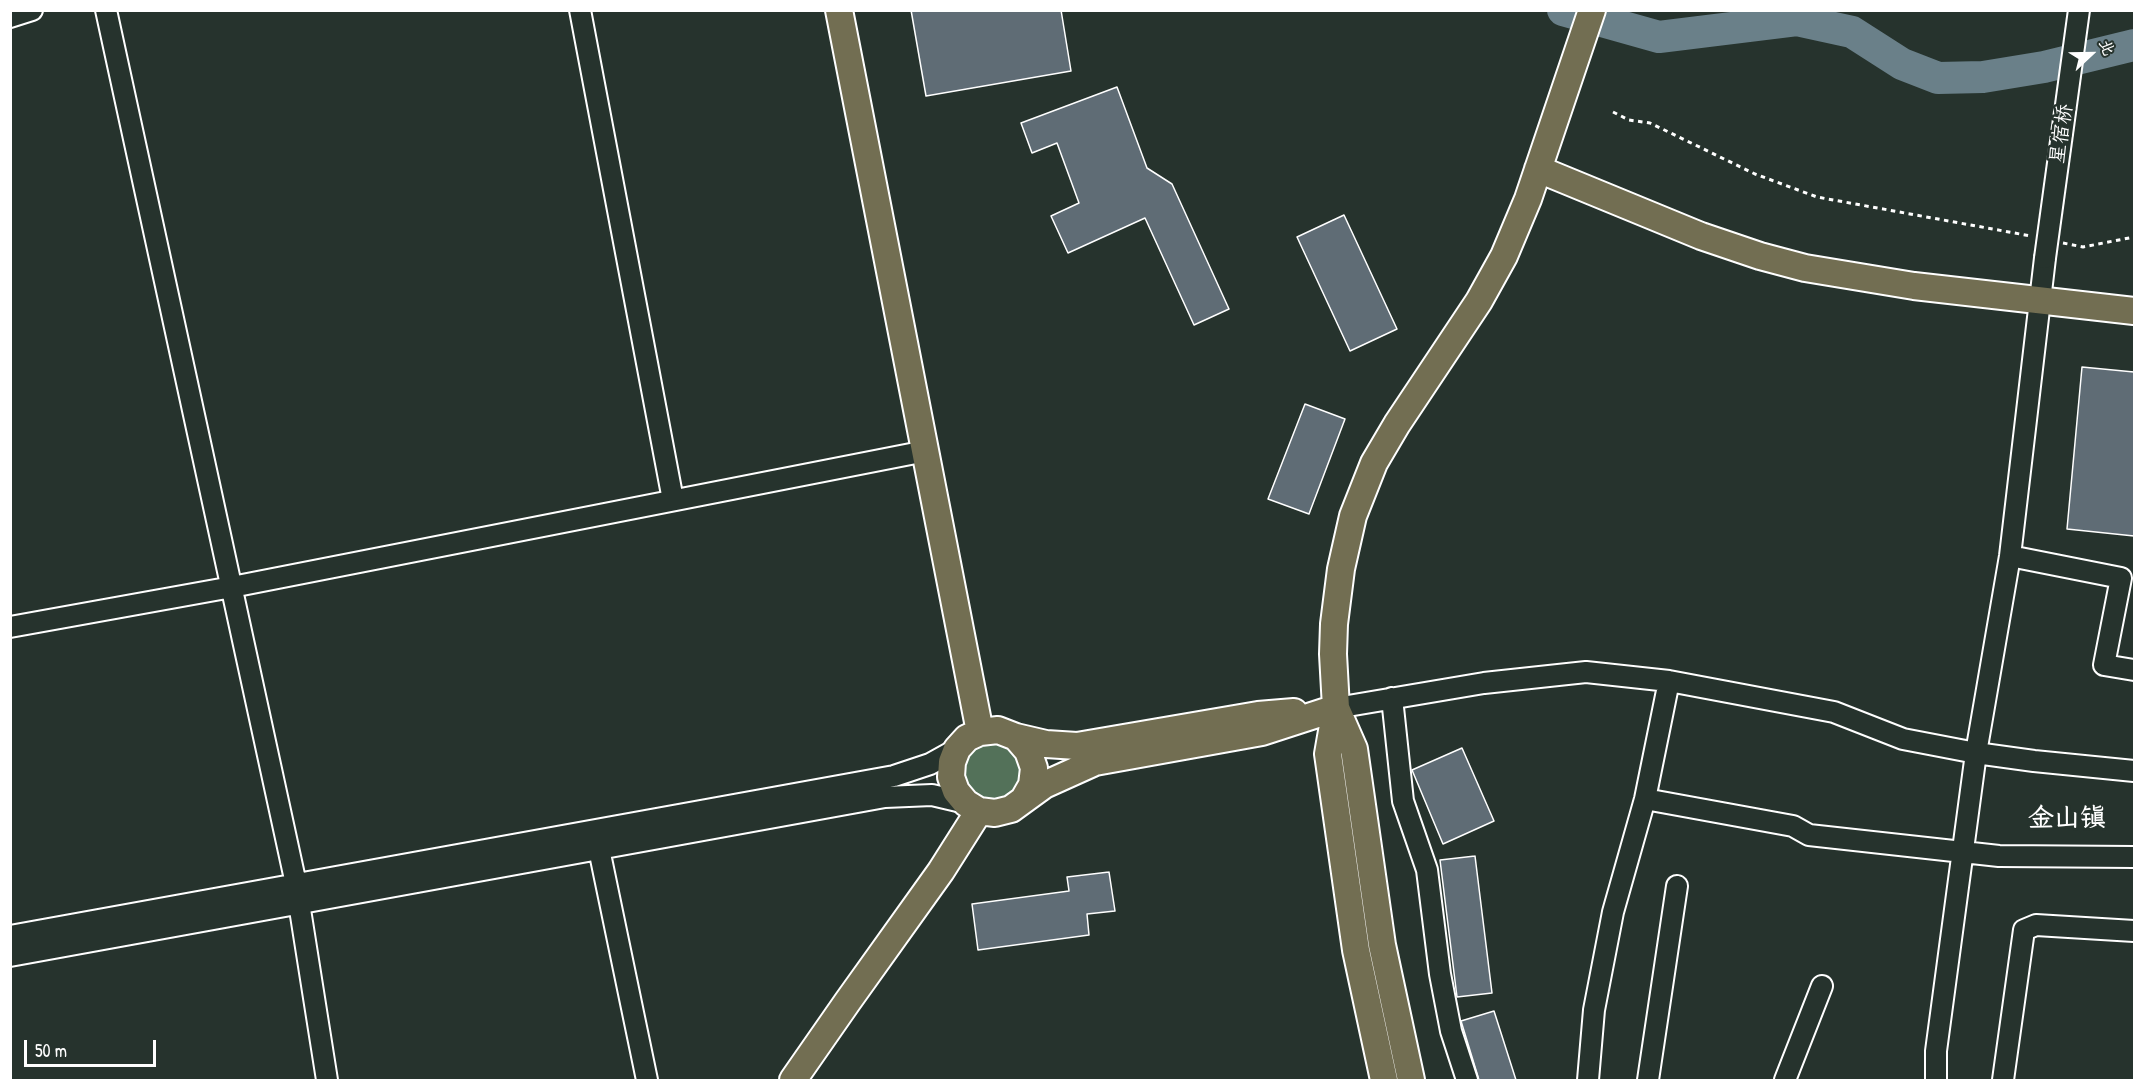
<!DOCTYPE html>
<meta charset="utf-8">
<style>
body{margin:0}
#map{position:relative;width:2145px;height:1091px;overflow:hidden;background:#26332d;font-family:"Patrick Hand","LXGW WenKai TC",sans-serif}
canvas{display:block}
.frame{position:absolute;inset:0;border:12px solid #fff;pointer-events:none}
.north{position:absolute;left:2061px;top:24px;width:60px;height:60px;-webkit-text-stroke:4px #26332d;paint-order:stroke;rotate:68deg;font-size:16px;font-weight:700;line-height:24px;text-align:center;color:#fff}
.north::after{content:'';display:block;margin:auto;width:21px;height:27px;background:#fff;clip-path:polygon(50% 0,100% 100%,50% 72%,0 100%)}
.scale{position:absolute;left:24px;top:1040px;width:132px;height:27px;box-sizing:border-box;border:3px solid #fff;border-top:0;padding-left:8px;font-size:18px;line-height:21px;white-space:nowrap;color:#fff;-webkit-text-stroke:4px #26332d;paint-order:stroke}
</style>
<div id="map">
<canvas width="2145" height="1091"></canvas>
<div class="frame"></div>
<div class="north">北</div>
<div class="scale">50 m</div>
</div>
<script>
const g = document.querySelector('canvas').getContext('2d');
g.lineJoin = 'round';
function fillPath(path, color) {
  g.fillStyle = color;
  g.fill(path, 'evenodd');
}
function poly(rows) {
  const path = new Path2D();
  for (const r of rows) {
    path.moveTo(r[0], r[1]);
    for (let i = 2; i < r.length; i += 2) path.lineTo(r[i], r[i + 1]);
  }
  return path;
}
function stroke(path, color, width, dash) {
  g.strokeStyle = color;
  g.lineWidth = width;
  g.lineCap = dash ? 'butt' : 'round';
  g.setLineDash(dash || []);
  g.stroke(path);
}
function drawText(font, color, halo, rows, align = 'center') {
  g.font = font + ' "Patrick Hand","LXGW WenKai TC",sans-serif';
  g.lineWidth = 5;
  g.setLineDash([]);
  g.textBaseline = 'middle';
  g.strokeStyle = halo;
  g.fillStyle = color;
  for (const [text, x, y, turn = 0] of rows) {
    g.save();
    g.translate(x, y);
    g.rotate((+turn || 0) * Math.PI / 180);
    g.textAlign = isNaN(turn) ? turn : align;
    if (halo) g.strokeText(text, 0, 0);
    g.fillText(text, 0, 0);
    g.restore();
  }
}
fillPath(poly([
 [983,741,1008,744,1022,765,1020,781,1016,789,1002,798,985,799,977,796,966,783,963,767,969,751]
]), '#537159');
stroke(poly([
 [1563,10,1659,37,1797,20,1852,32,1902,64,1938,78,1983,77,2044,67,2134,45]
]), '#6a8089', 32);
const building = poly([
 [911,10,1061,10,1071,71,926,96,911,10],
 [1117,87,1147,168,1172,184,1229,309,1194,325,1145,218,1068,253,1051,216,1079,203,1057,143,1032,153,1021,123,1117,87],
 [1344,215,1397,329,1350,351,1297,237,1344,215],
 [2082,367,2134,372,2134,536,2067,529,2082,367],
 [1305,404,1345,419,1309,514,1268,499,1305,404],
 [1462,748,1494,821,1443,844,1412,770,1462,748],
 [1475,856,1492,993,1457,997,1440,860,1475,856],
 [1109,872,1115,911,1087,914,1089,935,978,950,972,904,1069,891,1067,877,1109,872],
 [1494,1011,1516,1080,1479,1080,1461,1021,1494,1011]
]);
fillPath(building, '#5f6c75');
stroke(building, '#fff', 1.5);
const minor = poly([
 [106,10,296,884,327,1080],
 [580,10,673,500],
 [10,17,32,10],
 [2010,556,2121,578,2104,665,2134,670],
 [10,627,232,587,926,451],
 [1392,698,1403,801,1427,870,1440,974,1451,1031,1467,1080],
 [1336,708,1484,683,1586,672,1669,681,1834,712,1903,739,1976,753,2034,761,2134,771],
 [1645,799,1793,826,1809,835,1999,856,2134,857],
 [599,849,647,1080],
 [10,936,894,776,930,764,957,749],
 [10,956,885,797,932,795,966,803],
 [1588,1080,1594,1010,1613,912,1645,799,1669,681],
 [1648,1080,1677,886],
 [1785,1080,1822,986],
 [1936,1080,1936,1051,1976,753,2010,556,2045,258],
 [2003,1080,2024,930,2036,925,2134,931]
]);
const major = poly([
 [839,10,980,732],
 [1538,169,1701,236,1760,256,1805,268,1914,286,2134,311],
 [1336,708,1354,749,1382,945,1411,1080],
 [1016,737,1046,744,1077,746,1258,715,1294,712],
 [1024,799,1032,785,1034,768,1028,751,1016,737,998,730,980,732,967,738,957,749,952,762,951,777,956,791,966,803,979,811,995,813,1011,809,1044,785,1095,762,1262,732,1336,708],
 [793,1080,848,1001,941,871,979,811],
 [1384,1080,1356,950,1328,754,1336,708,1333,654,1334,624,1341,569,1353,516,1374,463,1397,424,1479,301,1504,256,1528,199,1592,10]
]);
stroke(minor, '#fff', 24);
stroke(major, '#fff', 30);
stroke(poly([
 [1613,112,1629,120,1650,123,1755,174,1817,197,2031,236],
 [2063,243,2083,247,2134,237]
]), '#fff', 3, [4.5, 4.5]);
stroke(minor, '#26332d', 20);
stroke(major, '#726e52', 26);
const minorBridge = poly([
 [2045,258,2079,10]
]);
stroke(minorBridge, '#fff', 24, []);
stroke(minorBridge, '#26332d', 20);
drawText('20px', '#fff', '#26332d', [
 ["星宿桥",2062,134,-82]
]);
drawText('bold 26px', '#fff', '#26332d', [
 ["金山镇",2067,819]
]);
</script>
